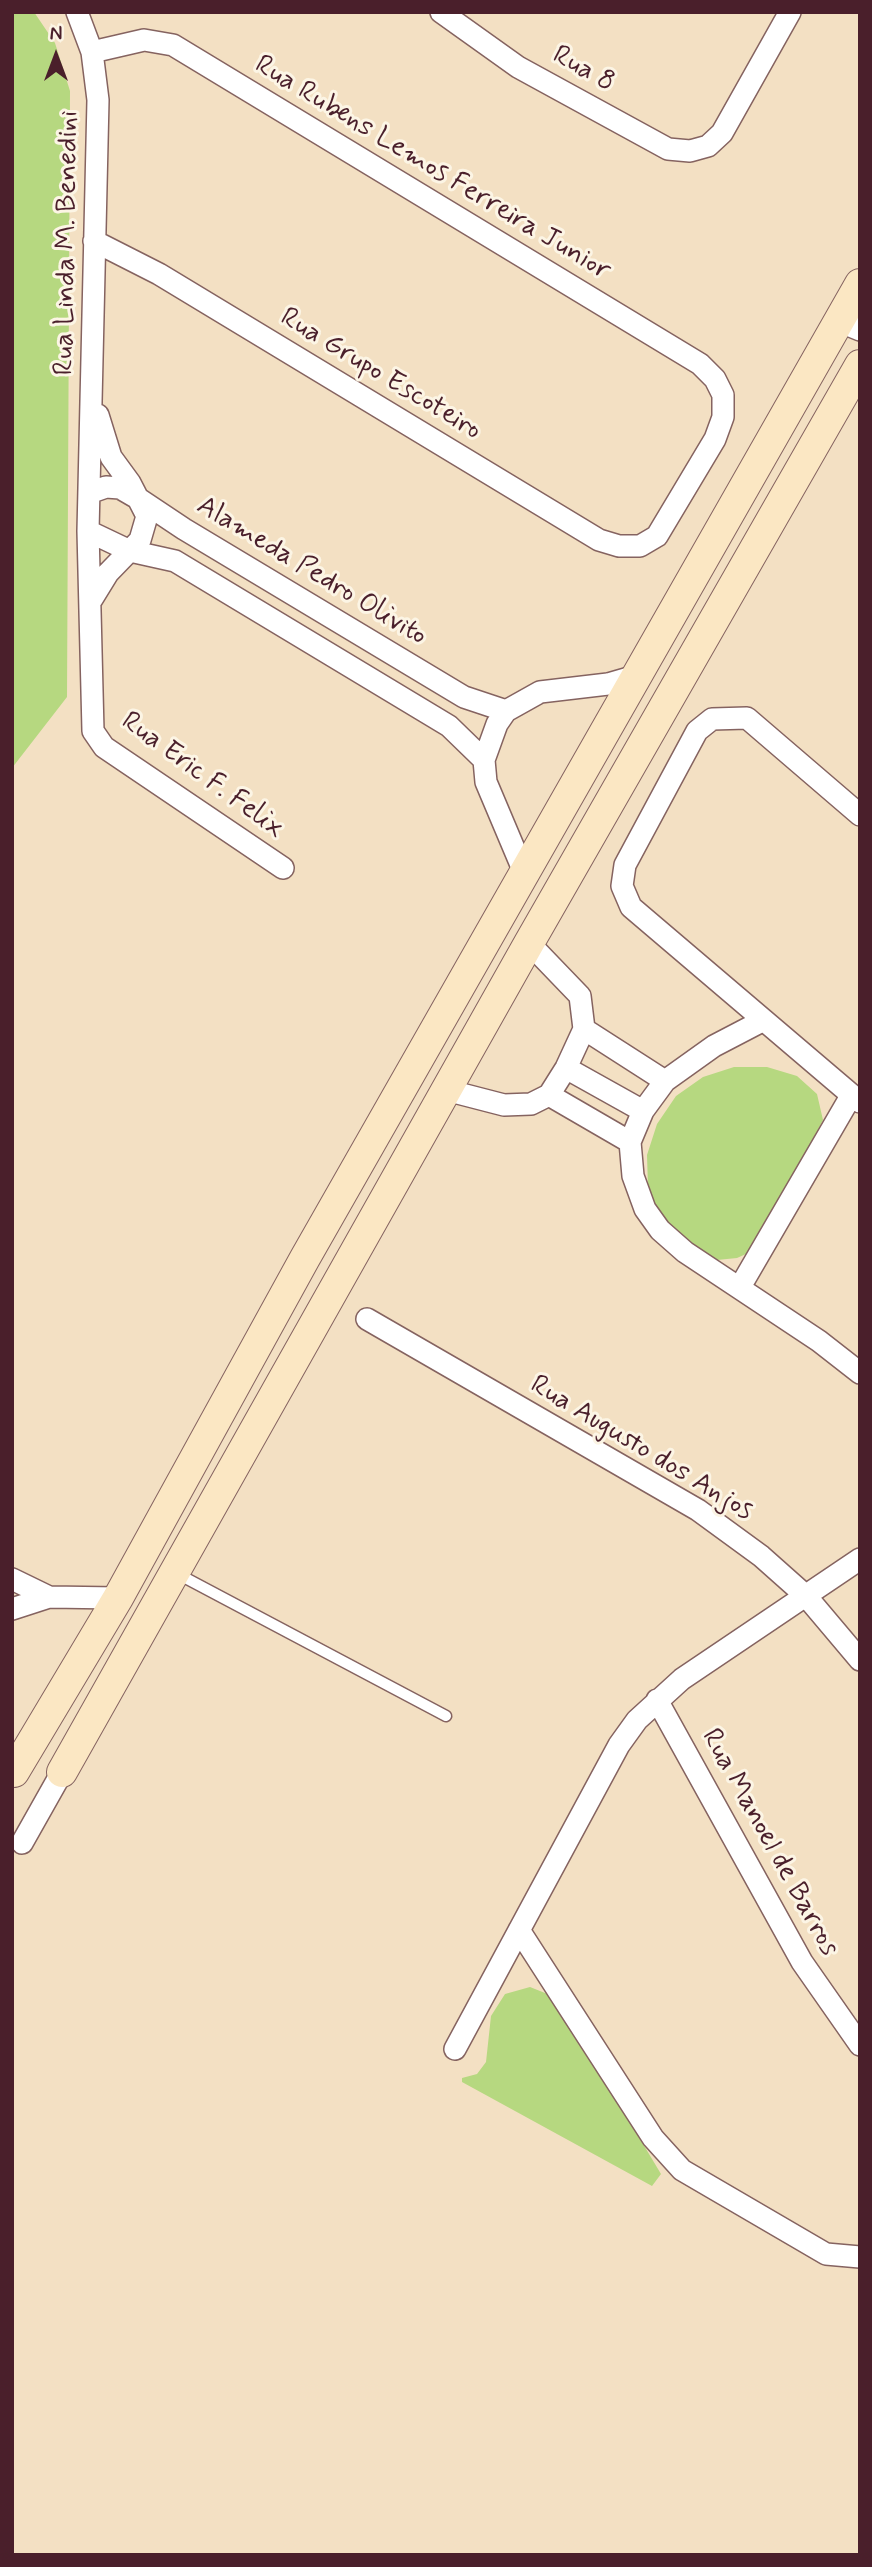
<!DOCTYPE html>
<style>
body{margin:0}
#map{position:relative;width:872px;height:2567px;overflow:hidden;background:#f3e0c3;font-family:Mynerve,sans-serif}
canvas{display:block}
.frame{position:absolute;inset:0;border:14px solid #4a1f2b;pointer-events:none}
.north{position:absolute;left:21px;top:21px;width:70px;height:70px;-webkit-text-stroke:5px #fcf5e5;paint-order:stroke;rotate:0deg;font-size:19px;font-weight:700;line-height:28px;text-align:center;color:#4a1f2b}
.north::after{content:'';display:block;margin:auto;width:24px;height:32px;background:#4a1f2b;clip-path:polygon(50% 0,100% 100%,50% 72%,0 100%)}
</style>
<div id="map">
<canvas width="872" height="2567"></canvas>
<div class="frame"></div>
<div class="north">N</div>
</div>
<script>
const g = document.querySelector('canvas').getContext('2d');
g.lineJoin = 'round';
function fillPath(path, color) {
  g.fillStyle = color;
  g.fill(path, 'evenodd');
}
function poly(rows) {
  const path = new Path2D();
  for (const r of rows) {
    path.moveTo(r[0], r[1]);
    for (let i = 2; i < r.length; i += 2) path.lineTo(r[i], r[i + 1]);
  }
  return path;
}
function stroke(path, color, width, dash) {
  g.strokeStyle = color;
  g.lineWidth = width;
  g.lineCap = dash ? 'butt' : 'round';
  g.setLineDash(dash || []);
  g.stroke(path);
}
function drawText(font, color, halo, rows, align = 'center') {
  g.font = font + ' Mynerve,sans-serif';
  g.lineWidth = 6;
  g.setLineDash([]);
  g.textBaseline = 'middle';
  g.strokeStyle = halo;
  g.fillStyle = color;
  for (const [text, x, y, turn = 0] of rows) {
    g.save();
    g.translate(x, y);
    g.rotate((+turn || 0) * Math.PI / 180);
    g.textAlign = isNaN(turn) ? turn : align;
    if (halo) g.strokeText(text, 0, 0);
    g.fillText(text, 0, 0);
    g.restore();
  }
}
fillPath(poly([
 [12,12,34,12,55,43,70,91,67,697,12,768],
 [734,1067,767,1067,797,1076,817,1094,823,1120,755,1250,737,1258,717,1260,697,1255,660,1219,648,1188,647,1155,657,1124,676,1096,703,1077],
 [530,1987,555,1997,661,2174,652,2186,462,2082,462,2078,477,2074,486,2062,491,2016,505,1994]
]), '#b6d880');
const lane = poly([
 [176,1573,446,1716]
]);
const street = poly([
 [77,12,92,52,98,100,88,531,93,731,104,747,283,868],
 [441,12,518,67,668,149,690,151,708,146,722,133,790,12],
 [92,52,144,40,173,45,700,364,715,379,723,395,723,417,715,439,657,536,640,546,619,546,599,540,159,274,94,241],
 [838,321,860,330],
 [89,493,106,487,120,488,139,499,184,529,464,697,506,711],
 [88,531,130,551,175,561,449,726,484,760],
 [92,599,108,573,140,540,147,516,130,483,111,457,98,415],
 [860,815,747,718,712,719,697,731,625,865,622,886,631,907,860,1102],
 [524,872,486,782,484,760,497,724,506,711,540,692,608,684,639,675],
 [762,1021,714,1046,665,1081,643,1111,630,1142,633,1176,645,1209,660,1230,685,1252,819,1341,860,1373],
 [584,1029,665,1081],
 [566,1068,643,1111],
 [446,1090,504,1105,531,1104,549,1095,566,1068,584,1029,580,996,529,943],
 [549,1095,630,1142],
 [740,1287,851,1096],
 [367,1319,698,1510,761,1556,806,1596,860,1660],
 [12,1579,49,1597,118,1598],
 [12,1609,49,1597],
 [657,1700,802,1962,860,2045],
 [22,1843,62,1772],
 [519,1930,653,2138,682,2170,826,2254,860,2257],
 [455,2049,619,1745,637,1720,682,1679,860,1559]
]);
const secondary = poly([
 [14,1772,118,1598,305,1258,860,284],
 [62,1772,529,943,860,365]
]);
stroke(lane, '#856360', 13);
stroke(street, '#856360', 24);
stroke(secondary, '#856360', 32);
stroke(lane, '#fff', 10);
stroke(street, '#fff', 21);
stroke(secondary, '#fbe7c3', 30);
drawText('28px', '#4a1f2b', '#fcf5e5', [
 ["Rua 8",583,70,29],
 ["Rua Rubens Lemos Ferreira Junior",432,169,31],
 ["Rua Linda M. Benedini",68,243,-89],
 ["Rua Grupo Escoteiro",380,375,31],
 ["Alameda Pedro Olivito",311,572,31],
 ["Rua Eric F. Felix",202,776,36],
 ["Rua Augusto dos Anjos",641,1449,31],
 ["Rua Manoel de Barros",769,1843,61]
]);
</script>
